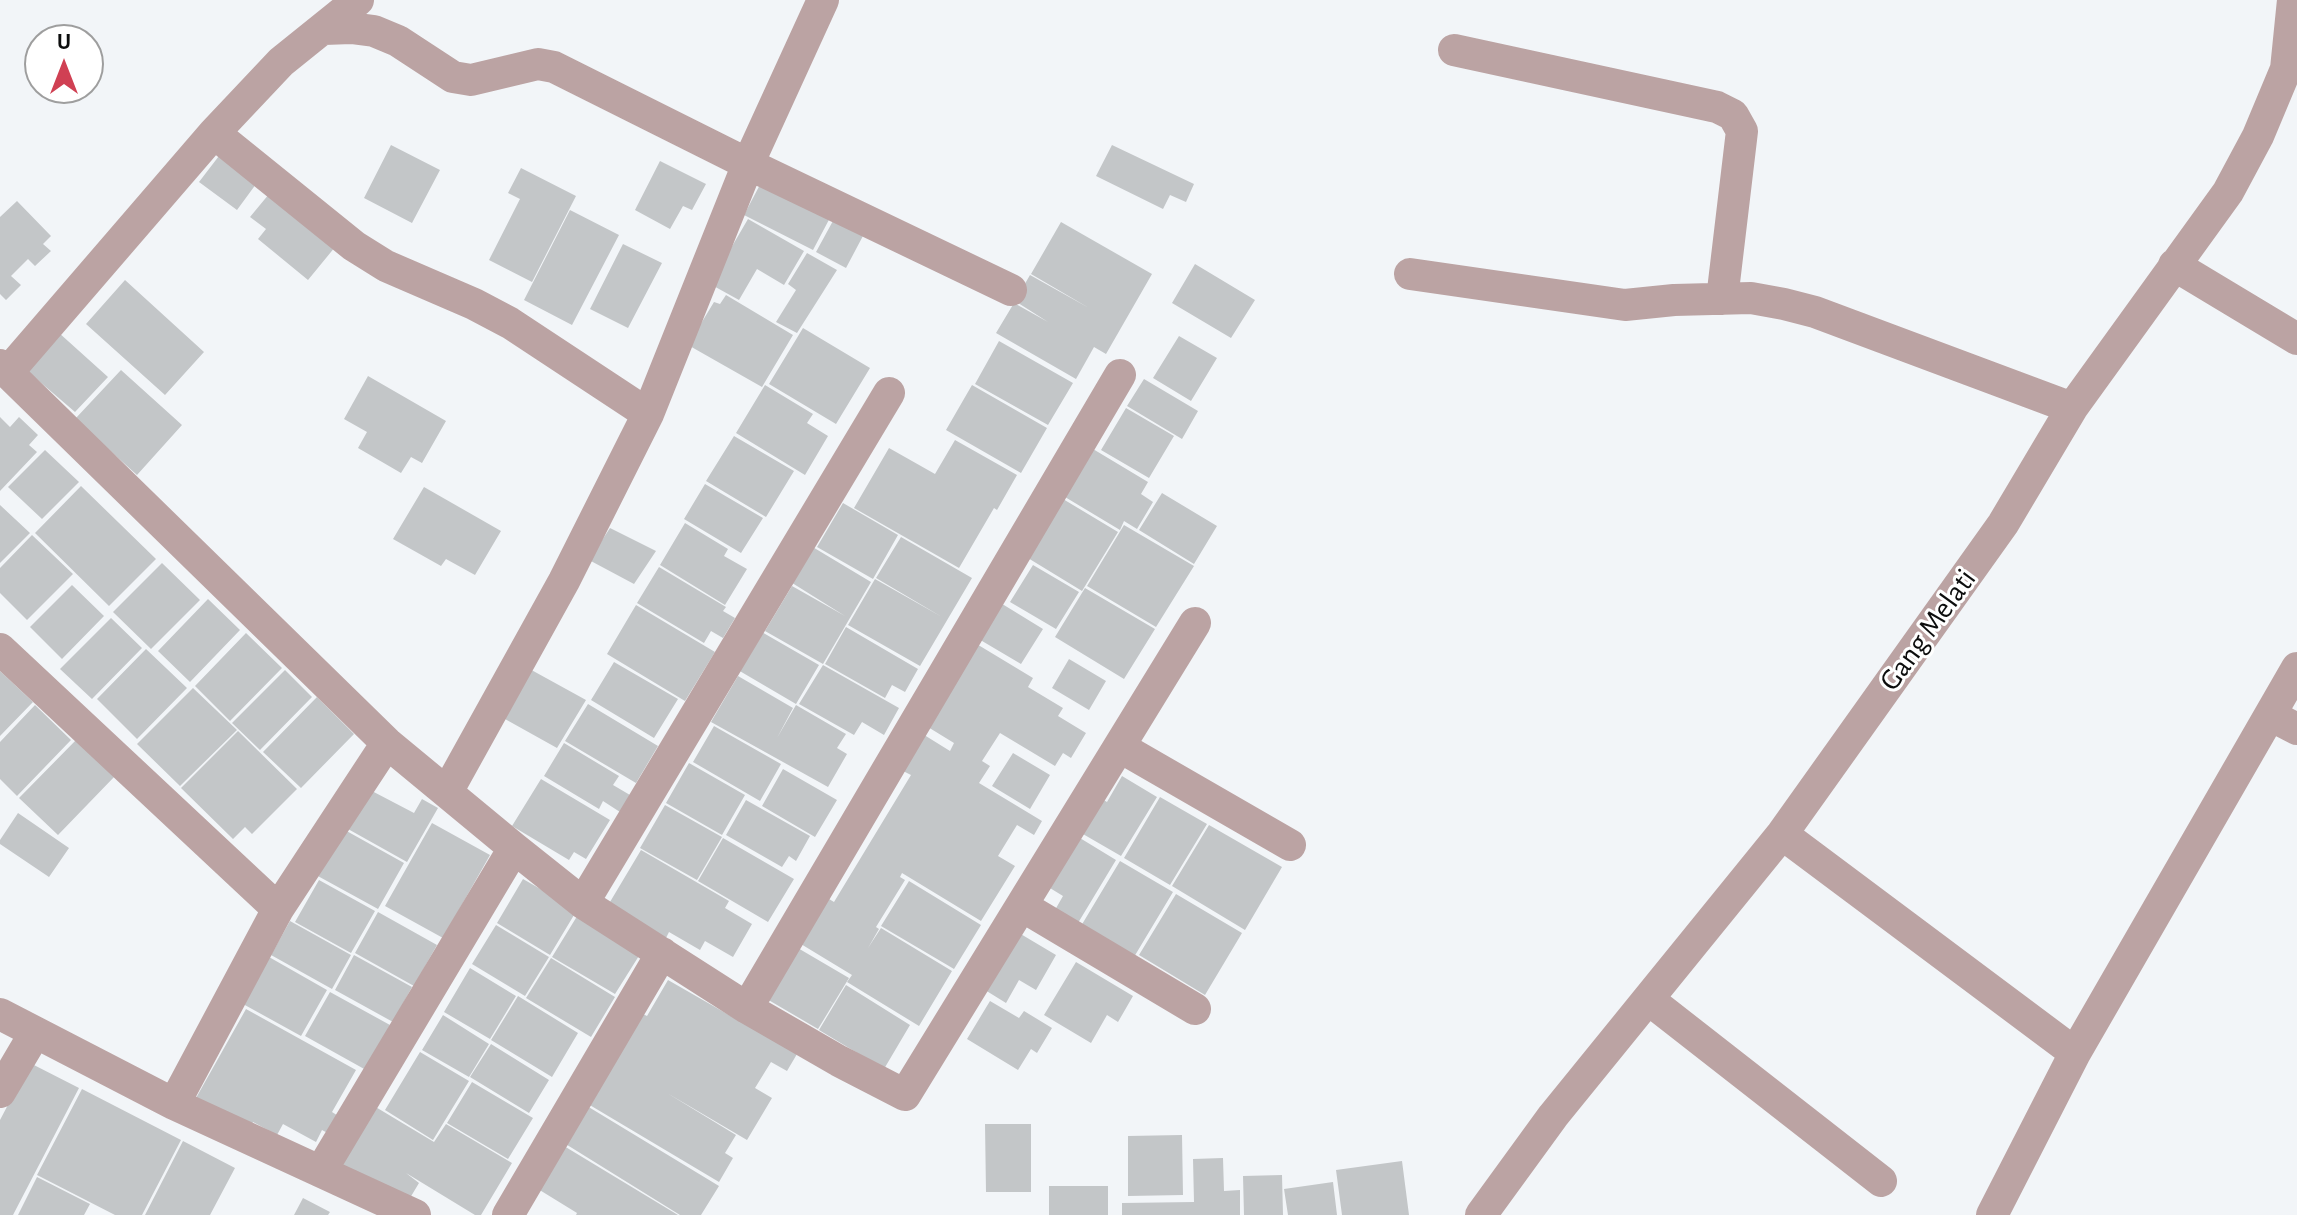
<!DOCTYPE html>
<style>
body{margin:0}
#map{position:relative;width:2297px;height:1215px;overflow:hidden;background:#f2f5f8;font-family:"Alegreya Sans",sans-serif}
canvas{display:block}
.north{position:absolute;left:24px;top:24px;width:80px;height:80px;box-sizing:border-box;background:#fff;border:2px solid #9e9e9e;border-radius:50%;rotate:0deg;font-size:22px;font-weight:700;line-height:32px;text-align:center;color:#0c0d0d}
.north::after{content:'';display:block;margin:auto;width:28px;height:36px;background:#d04053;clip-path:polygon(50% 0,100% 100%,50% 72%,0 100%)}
</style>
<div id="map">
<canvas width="2297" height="1215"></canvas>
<div class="north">U</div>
</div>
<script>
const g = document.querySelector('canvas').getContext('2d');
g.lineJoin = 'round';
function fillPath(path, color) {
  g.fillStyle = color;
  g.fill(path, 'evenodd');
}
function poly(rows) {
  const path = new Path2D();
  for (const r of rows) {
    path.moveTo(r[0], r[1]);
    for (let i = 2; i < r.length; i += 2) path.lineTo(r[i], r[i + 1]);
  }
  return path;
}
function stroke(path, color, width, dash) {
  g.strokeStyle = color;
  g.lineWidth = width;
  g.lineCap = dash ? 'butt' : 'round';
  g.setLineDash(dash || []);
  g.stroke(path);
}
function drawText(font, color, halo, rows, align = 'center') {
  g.font = font + ' "Alegreya Sans",sans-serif';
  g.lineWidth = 6;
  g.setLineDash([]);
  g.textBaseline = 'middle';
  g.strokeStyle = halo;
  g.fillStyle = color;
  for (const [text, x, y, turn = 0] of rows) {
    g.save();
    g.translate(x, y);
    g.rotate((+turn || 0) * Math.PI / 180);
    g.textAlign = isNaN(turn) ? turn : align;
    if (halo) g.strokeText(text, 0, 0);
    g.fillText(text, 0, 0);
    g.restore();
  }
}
fillPath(poly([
 [391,145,440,170,412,223,364,198],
 [1112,145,1194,184,1186,202,1170,195,1163,209,1096,176],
 [222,152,259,180,237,210,199,182],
 [660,161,706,184,692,210,683,206,670,229,635,210],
 [521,168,576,196,532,282,489,260,520,199,508,193],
 [763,179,832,214,813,250,744,215],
 [274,188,340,241,308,280,258,239,266,229,250,217],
 [17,201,51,236,43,244,51,251,35,266,28,259,11,276,21,285,6,300,0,294,0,217],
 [570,210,619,235,572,325,524,300],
 [748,219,804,251,784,285,757,269,739,300,710,284],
 [834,219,864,234,846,268,816,252],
 [1061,222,1152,274,1106,354,1094,347,1076,379,996,333,1014,303,1048,322,1015,301,1030,275,1089,308,1031,274],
 [623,244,662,263,628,328,590,309],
 [807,253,837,270,797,333,776,322,796,290,788,284],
 [1195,264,1255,300,1231,338,1172,303],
 [125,280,204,352,165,395,86,324],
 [726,295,793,335,762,387,688,345,714,302,720,304],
 [803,328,870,368,836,424,769,384],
 [58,332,108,377,75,412,25,369],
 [1179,336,1217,358,1191,401,1153,378],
 [999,341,1073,383,1048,425,975,384],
 [121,370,182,425,137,475,75,419],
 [368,376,446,421,422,463,411,457,401,473,358,448,367,432,344,419],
 [1144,379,1198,411,1182,439,1127,406],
 [765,385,813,414,807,423,828,436,805,475,736,433],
 [972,385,1047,428,1021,473,946,430],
 [1126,408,1174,436,1149,478,1101,450],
 [0,417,10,427,19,417,38,435,29,445,37,452,0,491],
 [734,436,794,471,766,517,706,481],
 [955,440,1017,475,997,510,994,508,959,568,854,508,889,448,935,474],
 [1088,446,1148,482,1141,494,1153,502,1137,529,1124,521,1120,530,1060,494],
 [45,450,79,482,42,519,8,487],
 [705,484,763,518,741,553,684,519],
 [81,486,156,559,109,606,35,533],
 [424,487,501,531,475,575,446,559,441,566,393,539],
 [1162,493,1217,526,1194,564,1139,530],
 [1058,496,1118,532,1082,591,1023,555],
 [843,503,898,535,873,579,817,547],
 [0,505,30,533,0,563],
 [685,523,728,549,724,556,747,569,725,605,660,565],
 [1124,525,1194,566,1156,627,1087,586],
 [610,528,656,551,634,584,589,560],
 [32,535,73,574,27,620,0,593,0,568],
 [901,537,972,578,920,666,848,625,875,579,942,617,876,578],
 [811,546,871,582,823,664,765,631,792,586,845,616,789,581],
 [162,563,200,600,151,649,113,612],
 [1033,565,1079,592,1056,629,1010,602],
 [659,567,726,607,723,611,735,618,723,638,711,631,704,643,637,603],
 [72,585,104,616,62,659,30,627],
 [1085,588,1155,629,1124,679,1055,637],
 [208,599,240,630,190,682,158,651],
 [999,602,1043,629,1021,664,977,638],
 [636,605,715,652,685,701,607,654],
 [111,618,142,648,92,699,60,669],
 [846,627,918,669,905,692,892,685,885,698,825,664],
 [760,631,819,665,796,704,738,670],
 [246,633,282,668,230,721,195,686],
 [975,643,1033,678,1028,687,1063,708,1058,716,1086,733,1071,758,1063,753,1055,766,1000,733,982,761,990,766,979,783,1042,821,1034,835,1017,825,998,856,1015,866,981,921,902,873,900,877,905,880,876,927,879,929,868,948,881,928,952,971,919,1026,847,982,852,975,791,938,819,893,834,902,911,775,899,769,921,733,950,751,954,743,923,724],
 [146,649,187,688,137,739,97,699],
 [1069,659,1106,681,1089,710,1052,688],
 [614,662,678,699,654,738,591,700],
 [823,665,899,708,884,735,862,722,854,735,799,704],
 [526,667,586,700,557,748,496,714],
 [285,670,312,697,260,750,232,723],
 [0,671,33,702,0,736],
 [738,676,793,708,777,738,796,705,846,734,837,748,847,754,828,787,711,722],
 [193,688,237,730,180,786,137,744],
 [317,697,354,734,301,788,263,752],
 [588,704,658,746,636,783,565,741],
 [35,705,71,740,17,796,0,779,0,742],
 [714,726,781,764,760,801,693,762],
 [238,731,297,789,252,834,245,827,233,839,181,788],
 [77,739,116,775,58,835,19,798],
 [564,743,619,776,613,785,630,795,620,812,603,801,599,809,544,776],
 [1013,753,1050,775,1030,809,992,786],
 [689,763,745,795,722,835,666,803],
 [783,769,837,800,815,837,762,806],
 [1122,776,1157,797,1121,856,1076,830,1097,796,1107,802],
 [541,779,610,820,586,859,574,852,569,860,512,826],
 [370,790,414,813,422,799,438,808,407,862,348,829],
 [1160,797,1207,824,1170,885,1124,858],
 [746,800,810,836,796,861,789,856,782,867,726,835],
 [665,805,722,837,697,880,640,848],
 [18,813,69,848,49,877,0,844,0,840],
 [432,823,490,855,443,938,385,906],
 [1209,825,1282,867,1245,930,1172,886],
 [343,829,404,863,378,909,316,875],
 [1075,835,1116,860,1078,923,1055,910,1063,896,1045,885],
 [723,838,794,879,768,922,698,881],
 [641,850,729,901,725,908,752,924,733,957,705,941,700,950,669,932,665,940,607,907],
 [1120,861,1173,892,1134,957,1081,926],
 [523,879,577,910,550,955,497,923],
 [319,880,375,911,351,953,295,922],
 [909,881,981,925,954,969,881,926],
 [1176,894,1242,933,1205,995,1139,955],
 [378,912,437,945,414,986,355,953],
 [579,913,642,951,615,994,552,957],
 [290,921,351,955,332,989,271,955],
 [496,925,549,957,525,996,472,964],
 [1019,933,1056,955,1036,990,1019,980,1006,1003,985,990],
 [791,944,849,978,818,1029,760,995],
 [354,955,412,987,393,1022,335,990],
 [269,957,327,990,301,1036,243,1004],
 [551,958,615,997,591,1037,526,998],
 [1076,962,1133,996,1118,1022,1107,1015,1091,1043,1044,1015],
 [470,968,516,996,490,1039,444,1012],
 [668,980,797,1054,787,1071,771,1062,755,1088,772,1098,747,1140,667,1093,736,1135,725,1153,733,1158,719,1182,588,1104,643,1014,647,1016],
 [846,985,910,1025,884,1069,819,1030],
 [330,992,390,1025,366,1070,305,1036],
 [518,996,578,1033,552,1077,491,1040],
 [990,1001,1019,1018,1024,1011,1052,1028,1037,1053,1031,1049,1018,1070,967,1039],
 [246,1009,356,1070,332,1112,343,1119,333,1136,322,1130,316,1142,283,1124,277,1135,253,1122,245,1135,196,1098],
 [443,1015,489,1044,469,1077,422,1050],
 [491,1044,549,1080,529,1113,470,1077],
 [420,1052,469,1081,433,1140,385,1110],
 [30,1063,79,1088,13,1215,0,1215,0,1120],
 [472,1082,533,1118,508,1159,447,1123],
 [82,1089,181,1140,142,1215,115,1215,37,1175],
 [374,1106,434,1142,446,1124,512,1163,481,1215,475,1215,406,1173,419,1183,407,1203,340,1163],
 [587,1106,719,1186,701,1215,680,1215,564,1143],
 [985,1124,1031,1124,1031,1192,986,1192],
 [1182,1135,1183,1195,1128,1196,1128,1136],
 [183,1141,235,1168,210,1215,145,1215],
 [564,1146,678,1215,576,1215,577,1213,538,1189],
 [1223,1158,1224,1191,1240,1190,1240,1215,1122,1215,1122,1203,1194,1202,1193,1159],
 [1402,1161,1409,1215,1342,1215,1336,1170],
 [1282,1175,1283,1215,1244,1215,1243,1176],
 [37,1177,90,1204,84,1215,18,1215],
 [1333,1182,1337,1215,1288,1215,1284,1189],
 [1049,1186,1108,1186,1108,1215,1049,1215],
 [303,1198,330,1212,328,1215,294,1215]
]), '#c3c6c8');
stroke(poly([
 [324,29,351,28,374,31,398,41,453,77,471,80,538,64,554,67,748,164,1011,290],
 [1454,50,1717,107,1733,115,1742,131,1722,299],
 [214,133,354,246,386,266,474,304,510,323,648,414],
 [2174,265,2297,339],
 [1410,274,1625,305,1674,300,1751,298,1784,304,1815,312,2072,408],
 [0,365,387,743,514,848,583,903,747,1008,839,1061,905,1095,1195,623],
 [8,372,214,133,281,62,358,0],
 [0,649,278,909],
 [2270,715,2297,729],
 [1120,747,1290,845],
 [447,792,564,581,648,414,748,164,823,0],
 [1782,834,2075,1053],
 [583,903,889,393],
 [1022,906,1195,1009],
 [1648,999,1881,1181],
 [747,1008,1120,375],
 [0,1014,174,1104,415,1215],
 [0,1092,35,1033],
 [174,1104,278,909,387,743],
 [321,1171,514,848],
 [508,1215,662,953],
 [1481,1215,1553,1116,1782,834,2003,524,2072,408,2228,192,2258,136,2286,69,2293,0],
 [1992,1215,2075,1053,2297,668]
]), '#bba3a3', 32);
drawText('30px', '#0c0d0d', '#fff', [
 ["Gang Melati",1928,630,-54]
]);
</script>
